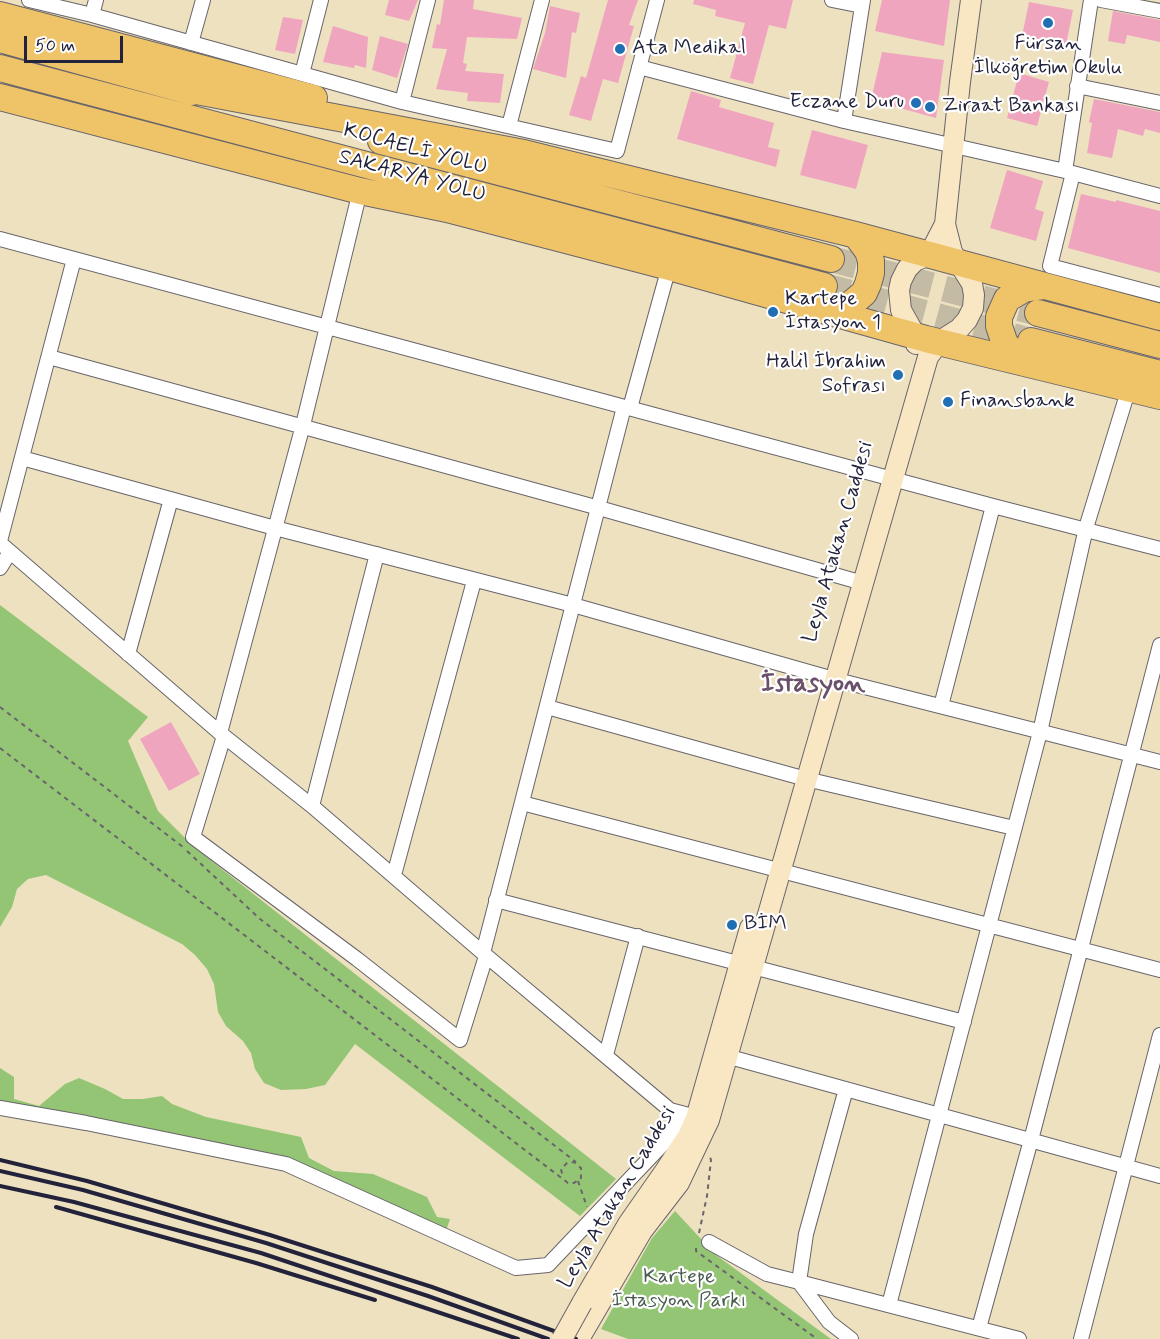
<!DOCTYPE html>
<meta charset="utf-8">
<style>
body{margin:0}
#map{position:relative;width:1160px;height:1339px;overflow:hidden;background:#ede1c0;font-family:Mynerve,sans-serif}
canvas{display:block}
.scale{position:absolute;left:24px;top:36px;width:99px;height:27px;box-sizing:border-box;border:3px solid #22223b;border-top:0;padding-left:8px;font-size:18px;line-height:21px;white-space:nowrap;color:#22223b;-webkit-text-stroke:4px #fff;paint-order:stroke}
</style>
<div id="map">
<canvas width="1160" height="1339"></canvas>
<div class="scale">50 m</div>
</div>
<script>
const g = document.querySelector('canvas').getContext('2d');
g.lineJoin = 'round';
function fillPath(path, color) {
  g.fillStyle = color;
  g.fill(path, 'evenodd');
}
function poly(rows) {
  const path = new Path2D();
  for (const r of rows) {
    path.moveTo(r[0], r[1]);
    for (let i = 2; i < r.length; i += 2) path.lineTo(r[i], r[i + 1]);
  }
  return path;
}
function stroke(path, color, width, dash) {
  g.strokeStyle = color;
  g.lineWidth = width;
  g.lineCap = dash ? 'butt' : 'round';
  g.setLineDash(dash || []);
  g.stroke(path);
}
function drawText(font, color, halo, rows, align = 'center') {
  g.font = font + ' Mynerve,sans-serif';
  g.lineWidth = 4.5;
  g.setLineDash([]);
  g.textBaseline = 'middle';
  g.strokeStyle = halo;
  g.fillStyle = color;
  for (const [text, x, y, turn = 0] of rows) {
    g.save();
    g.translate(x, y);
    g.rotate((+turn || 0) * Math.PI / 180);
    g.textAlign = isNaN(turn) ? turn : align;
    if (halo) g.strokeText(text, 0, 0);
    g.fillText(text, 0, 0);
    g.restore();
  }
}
fillPath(poly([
 [0,605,148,717,128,741,158,811,195,848,616,1179,580,1216,355,1044,325,1085,306,1089,281,1090,264,1083,255,1069,251,1053,243,1041,226,1026,218,1012,214,984,207,969,195,955,182,944,46,875,28,879,17,889,12,907,0,927],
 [0,1068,14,1077,14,1099,39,1106,65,1084,79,1078,105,1089,123,1099,143,1099,162,1096,172,1104,206,1117,301,1137,309,1158,334,1171,373,1174,427,1197,437,1217,450,1219,446,1231,290,1160,0,1105],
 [675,1211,716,1255,831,1339,628,1339,601,1329,652,1238]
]), '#94c575');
fillPath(poly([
 [389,0,418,0,409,21,385,15],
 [444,0,474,0,473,9,522,18,517,39,467,37,463,63,467,64,465,71,504,74,500,103,467,101,468,93,436,89,447,49,432,48,437,24,440,25],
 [608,0,638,0,629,25,634,26,618,83,603,79,591,121,569,115,581,76,586,78],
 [694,0,793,0,786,29,769,25,753,84,730,78,745,23,715,16,716,10,693,4],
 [882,0,950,0,944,46,875,31],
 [1029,2,1073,10,1066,45,1022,36],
 [550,6,580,13,576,33,572,32,566,78,533,69,545,33],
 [1113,11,1160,20,1160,42,1127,35,1125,44,1108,41],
 [283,17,303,20,295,54,275,50],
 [333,26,368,37,366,68,355,65,354,68,323,62],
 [380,36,408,44,397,78,372,70],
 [882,52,944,60,936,118,871,100],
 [1019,73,1049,82,1037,126,1007,118],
 [691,91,721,100,719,107,774,123,768,147,780,150,776,167,677,139],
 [1094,99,1160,112,1160,133,1145,129,1143,136,1118,129,1112,158,1087,153,1092,123,1089,122],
 [812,130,868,145,856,189,800,175],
 [1007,170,1043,181,1035,209,1044,212,1036,241,990,228],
 [1081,194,1116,202,1116,200,1160,211,1160,273,1068,248],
 [171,722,200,774,169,791,140,739]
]), '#f0a5bf');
stroke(poly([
 [831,259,1038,313],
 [824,286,1031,341]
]), '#c4bba5', 26, [26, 13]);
const street = poly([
 [29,0,92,15,402,102,617,151,657,0],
 [832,0,862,6],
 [1101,0,1160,11],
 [92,15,96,0],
 [191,43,203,0],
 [639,67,844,121,1065,171,1160,196],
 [302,74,321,0],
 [1077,86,1160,103],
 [402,102,428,0],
 [844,121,863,0],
 [509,126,542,0],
 [1065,171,1091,0],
 [1073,173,1050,266,1160,295],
 [0,239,993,506,1160,549],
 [49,357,599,508,863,583],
 [630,408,669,267],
 [22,458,275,528,573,605,837,680,1160,762],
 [0,541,74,259],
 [0,543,220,733,312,806,483,953,670,1110,704,1119],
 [0,568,10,552],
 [128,654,171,499],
 [941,706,993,506],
 [547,707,806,779,1014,828],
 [220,733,303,425,360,191],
 [224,736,193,837,357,959,460,1040,486,956],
 [522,803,1160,970],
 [312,806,377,554],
 [394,875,474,581],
 [496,900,964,1022],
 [483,953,624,407],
 [719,1054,1160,1176],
 [606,1055,638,936],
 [846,1089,806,1234,799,1282,1019,1339],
 [0,1108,86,1123,286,1164,516,1268,548,1265,663,1144,683,1115],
 [709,1242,767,1274,799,1282,829,1322,851,1339],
 [889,1305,1040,732,1086,528,1129,388],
 [979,1328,1031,1140,1160,645],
 [1081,1339,1160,1035]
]);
const secondary = poly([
 [916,344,915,335,901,310,899,290,901,281,907,269,915,261,929,255,945,224],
 [582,1303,628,1224,665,1171,688,1136,696,1118,750,928],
 [579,1339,642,1231,679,1183,709,1120,928,357,940,341,959,329,967,320,973,308,974,295,972,284,952,252,945,224,960,82,971,0]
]);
const highway = poly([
 [0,15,314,98],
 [0,39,192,92],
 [0,68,824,286],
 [175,87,524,153,856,235,1160,317],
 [0,97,360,191,447,209,669,267,926,339,1160,396],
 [381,141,831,259],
 [824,309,840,308,851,304,864,293,868,284,871,273,871,261,868,251,856,235],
 [1038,313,1160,345],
 [1031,341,1160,374],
 [1027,361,1019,358,1005,344,999,326,999,317,1007,299,1024,289,1044,286]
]);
stroke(street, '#69656a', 16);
stroke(secondary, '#69656a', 22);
stroke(highway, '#69656a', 28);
stroke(poly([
 [0,707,183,847],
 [0,748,568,1183,574,1183,581,1178,581,1168,574,1162,567,1163,561,1169,563,1178],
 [187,851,260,919,576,1162],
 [578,1181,587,1207],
 [699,1233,707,1196,711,1160,710,1157],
 [696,1248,696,1251,817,1339]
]), '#69656a', 2, [4.5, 4.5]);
stroke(street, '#fff', 14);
stroke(secondary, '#f9e7c3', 20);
stroke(highway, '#efc469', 26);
stroke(poly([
 [0,1160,87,1181,270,1235,432,1287,576,1339],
 [0,1171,83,1190,266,1243,428,1296,548,1339],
 [0,1186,74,1202,261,1253,518,1339],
 [56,1207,256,1263,375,1300]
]), '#22223b', 4);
const secondaryBridge = poly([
 [562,1339,582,1303]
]);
stroke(secondaryBridge, '#69656a', 22, []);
stroke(secondaryBridge, '#f9e7c3', 20);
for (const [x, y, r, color] of [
 [1048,23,6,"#1f6fb2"],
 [620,49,6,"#1f6fb2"],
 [916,103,6,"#1f6fb2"],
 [930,107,6,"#1f6fb2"],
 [773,312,6,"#1f6fb2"],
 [898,375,6,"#1f6fb2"],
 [948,402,6,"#1f6fb2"],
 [732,925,6,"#1f6fb2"]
]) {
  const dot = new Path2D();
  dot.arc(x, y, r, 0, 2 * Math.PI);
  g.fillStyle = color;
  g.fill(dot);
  stroke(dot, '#fff', 2);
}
drawText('21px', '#22223b', '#fff', [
 ["Fürsan",1048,45,"center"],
 ["İlköğretim Okulu",1048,69,"center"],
 ["Ata Medikal",632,49],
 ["Eczane Duru",904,103,"right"],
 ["Ziraat Bankası",942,107],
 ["Kartepe",785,300],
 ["İstasyon 1",785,324],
 ["Halil İbrahim",886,363,"right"],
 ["Sofrası",886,387,"right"],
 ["Finansbank",960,402],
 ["BİM",744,925]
], 'left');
drawText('21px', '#22223b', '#fff', [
 ["KOCAELİ YOLU",415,150,15],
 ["SAKARYA YOLU",412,177,15],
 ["Leyla Atakan Caddesi",839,542,-74],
 ["Leyla Atakan Caddesi",618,1198,-59]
]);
drawText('21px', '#4a5b4f', '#fff', [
 ["Kartepe",679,1278],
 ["İstasyon Parkı",679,1302]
]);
drawText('bold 27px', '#6a5069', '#fff', [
 ["İstasyon",813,685]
]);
</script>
